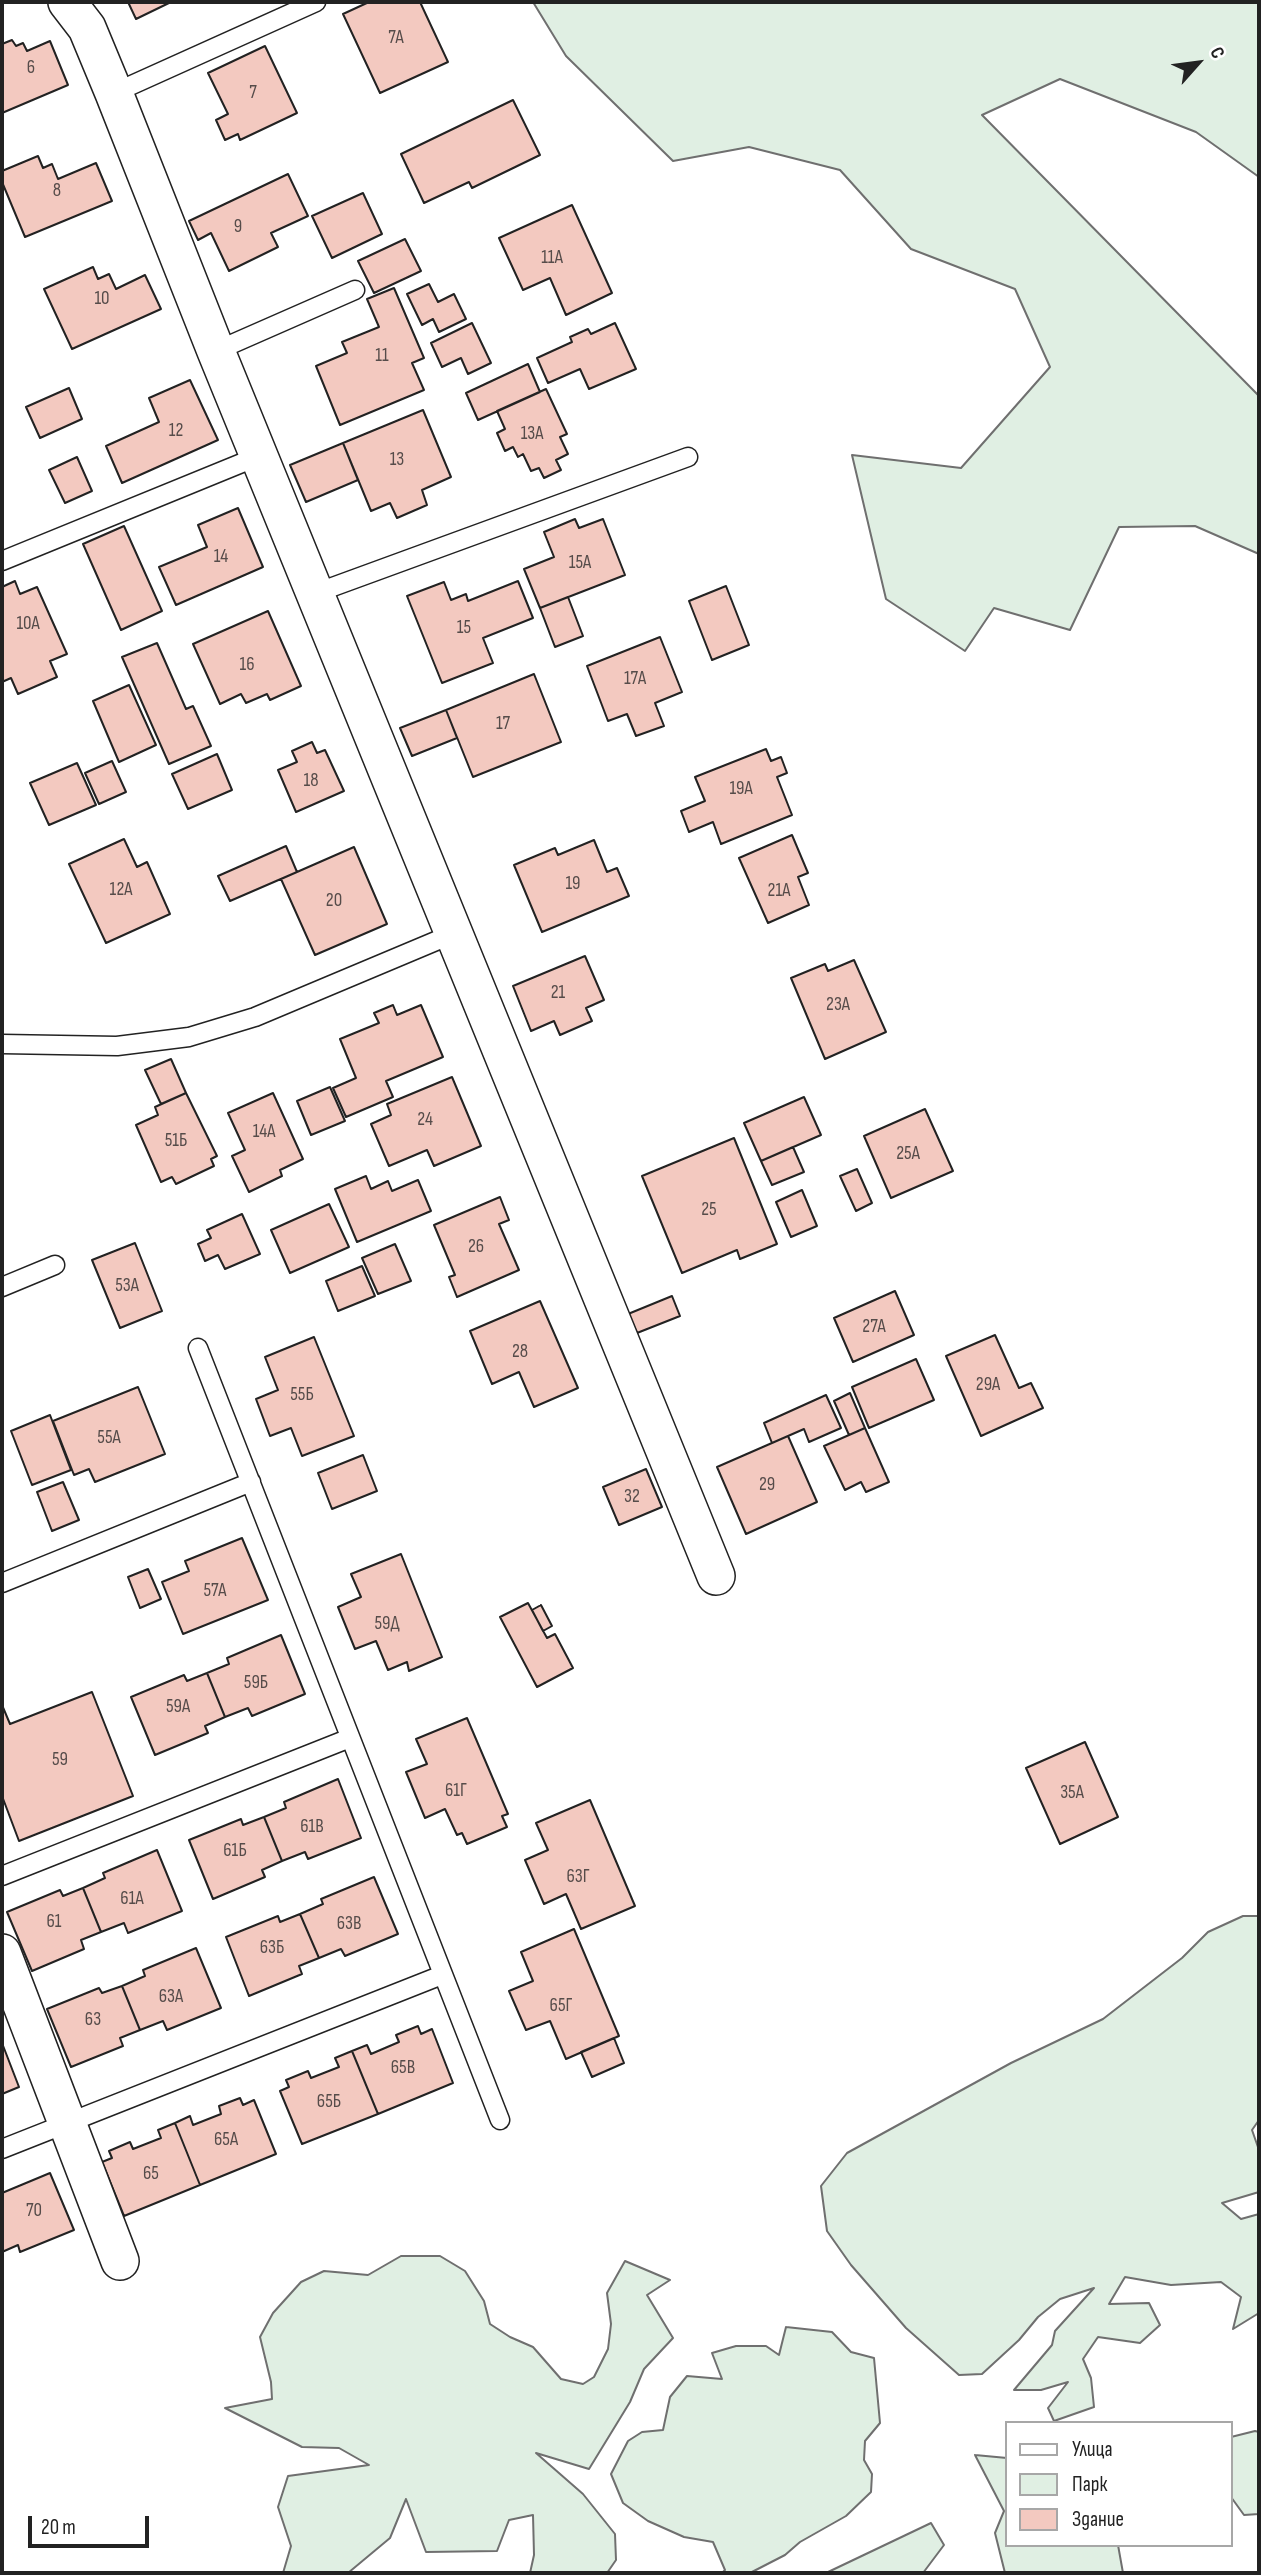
<!DOCTYPE html>
<meta charset="utf-8">
<style>
body{margin:0}
#map{position:relative;width:1261px;height:2575px;overflow:hidden;background:#fff;font-family:"Sofia Sans Condensed",sans-serif}
canvas{display:block}
.frame{position:absolute;inset:0;border:4px solid #222;pointer-events:none}
.legend{position:absolute;left:1005px;top:2421px;width:228px;height:126px;box-sizing:border-box;background:#fff;border:2px solid #a7a7a7;margin:0;padding:9px 12px;list-style:none;font-size:21px;color:#222}
.legend li{display:flex;align-items:center;gap:14px;height:35px}
.legend b{width:35px;border:2px solid #a7a7a7}
.north{position:absolute;left:1163px;top:28px;width:70px;height:70px;-webkit-text-stroke:5px #fff;paint-order:stroke;rotate:62deg;font-size:19px;font-weight:700;line-height:28px;text-align:center;color:#222}
.north::after{content:'';display:block;margin:auto;width:24px;height:32px;background:#222;clip-path:polygon(50% 0,100% 100%,50% 72%,0 100%)}
.scale{position:absolute;left:28px;top:2516px;width:121px;height:32px;box-sizing:border-box;border:4px solid #222;border-top:0;padding-left:9px;font-size:21px;line-height:24px;white-space:nowrap;color:#222;-webkit-text-stroke:5px #fff;paint-order:stroke}
</style>
<div id="map">
<canvas width="1261" height="2575"></canvas>
<div class="frame"></div>
<ul class="legend">
<li><b style="height:9px;background:#fff"></b>Улица</li>
<li><b style="height:19px;background:#e0efe3"></b>Парк</li>
<li><b style="height:19px;background:#f3c9c0"></b>Здание</li>
</ul>
<div class="north">С</div>
<div class="scale">20 m</div>
</div>
<script>
const g = document.querySelector('canvas').getContext('2d');
g.lineJoin = 'round';
function fillPath(path, color) {
  g.fillStyle = color;
  g.fill(path, 'evenodd');
}
function poly(rows) {
  const path = new Path2D();
  for (const r of rows) {
    path.moveTo(r[0], r[1]);
    for (let i = 2; i < r.length; i += 2) path.lineTo(r[i], r[i + 1]);
  }
  return path;
}
function stroke(path, color, width, dash) {
  g.strokeStyle = color;
  g.lineWidth = width;
  g.lineCap = dash ? 'butt' : 'round';
  g.setLineDash(dash || []);
  g.stroke(path);
}
function drawText(font, color, halo, rows, align = 'center') {
  g.font = font + ' "Sofia Sans Condensed",sans-serif';
  g.lineWidth = 5;
  g.setLineDash([]);
  g.textBaseline = 'middle';
  g.strokeStyle = halo;
  g.fillStyle = color;
  for (const [text, x, y, turn = 0] of rows) {
    g.save();
    g.translate(x, y);
    g.rotate((+turn || 0) * Math.PI / 180);
    g.textAlign = isNaN(turn) ? turn : align;
    if (halo) g.strokeText(text, 0, 0);
    g.fillText(text, 0, 0);
    g.restore();
  }
}
const green = poly([
 [533,2,1259,2,1259,177,1196,132,1060,79,982,115,1259,396,1259,554,1195,526,1119,527,1070,630,994,608,965,651,886,599,852,455,961,468,1050,367,1015,289,911,249,840,170,749,147,673,161,566,56,533,2],
 [1243,1916,1259,1916,1259,2120,1252,2130,1259,2150,1259,2192,1222,2203,1241,2219,1259,2214,1259,2313,1233,2329,1241,2297,1221,2282,1171,2285,1125,2277,1109,2304,1149,2303,1160,2325,1140,2343,1098,2337,1083,2359,1091,2378,1094,2407,1054,2421,1048,2408,1068,2382,1041,2390,1014,2390,1052,2345,1055,2331,1094,2288,1060,2299,1038,2317,1019,2340,982,2374,959,2375,906,2328,851,2265,827,2231,821,2186,847,2153,1011,2063,1103,2019,1182,1958,1208,1932,1243,1916],
 [401,2256,440,2256,465,2271,484,2301,490,2324,510,2337,533,2347,561,2379,583,2384,594,2377,608,2349,611,2324,607,2293,625,2261,670,2280,647,2295,673,2338,644,2369,630,2402,589,2469,536,2453,583,2494,615,2534,616,2560,607,2573,530,2573,534,2555,533,2515,509,2520,497,2551,426,2552,406,2499,390,2538,348,2573,283,2573,291,2546,278,2507,288,2476,369,2465,339,2448,302,2447,225,2408,272,2399,271,2382,260,2337,273,2313,301,2282,324,2271,368,2275,401,2256],
 [786,2327,832,2332,851,2352,874,2358,880,2423,865,2441,864,2460,872,2474,871,2492,846,2516,800,2542,785,2555,750,2573,722,2573,725,2570,713,2542,684,2537,648,2521,623,2503,611,2474,628,2441,642,2432,663,2430,670,2397,687,2376,722,2379,712,2353,736,2346,766,2346,779,2355,786,2327],
 [1255,2431,1259,2432,1259,2514,1244,2515,1231,2497,1231,2437,1255,2431],
 [975,2455,1007,2458,1007,2545,1118,2545,1123,2573,1005,2573,995,2533,1004,2511,975,2455],
 [931,2523,944,2545,923,2573,826,2573,931,2523]
]);
fillPath(green, '#e0efe3');
stroke(green, '#6f6f6f', 2);
const building = poly([
 [128,2,171,2,136,19,128,2],
 [369,2,420,2,448,62,380,93,343,14,369,2],
 [12,40,16,46,23,43,27,51,50,41,68,85,2,113,2,44,12,40],
 [265,46,297,113,240,140,238,134,225,140,216,120,228,114,208,73,265,46],
 [513,100,540,155,472,188,469,182,424,203,401,154,513,100],
 [38,156,43,168,52,164,58,179,96,163,112,201,25,237,2,182,2,171,38,156],
 [288,174,308,216,271,233,278,247,229,271,211,233,198,240,189,221,288,174],
 [363,193,382,234,332,258,312,216,363,193],
 [572,205,612,293,566,315,550,278,523,290,499,238,572,205],
 [405,239,421,271,374,293,358,261,405,239],
 [93,267,98,279,109,274,116,289,145,275,161,309,72,349,44,289,93,267],
 [429,284,438,302,454,294,466,319,439,332,433,319,422,325,407,294,429,284],
 [394,288,424,358,412,363,424,390,340,425,316,366,347,353,342,342,379,327,367,299,394,288],
 [472,323,491,363,468,374,461,358,442,367,431,343,472,323],
 [615,323,636,369,589,389,580,369,548,383,537,358,572,342,570,337,588,329,591,334,615,323],
 [528,364,540,392,478,420,466,393,528,364],
 [190,380,218,440,122,483,106,446,159,422,149,398,190,380],
 [69,388,82,419,40,438,26,407,69,388],
 [546,389,567,434,560,437,568,454,556,460,561,470,544,478,539,468,531,471,523,454,518,457,513,447,505,451,497,433,505,429,497,411,546,389],
 [423,410,451,477,422,490,427,505,397,518,390,503,371,511,343,443,423,410],
 [343,443,358,480,306,502,290,465,343,443],
 [77,457,92,491,65,503,49,470,77,457],
 [238,508,263,567,176,605,159,567,207,547,198,525,238,508],
 [575,519,579,528,603,519,625,575,540,608,524,569,554,557,544,532,575,519],
 [124,526,162,611,121,630,83,544,124,526],
 [15,581,20,594,37,587,67,654,50,661,57,677,18,694,11,678,2,682,2,587,15,581],
 [518,581,533,618,483,638,493,663,442,683,407,596,444,582,451,600,466,594,468,601,518,581],
 [726,586,749,645,712,660,689,601,726,586],
 [568,597,583,636,555,647,540,608,568,597],
 [268,611,301,686,270,700,267,694,246,703,241,694,220,704,193,644,268,611],
 [660,637,682,692,655,703,664,726,636,736,627,714,608,721,587,666,660,637],
 [157,643,186,709,193,706,211,746,169,764,122,657,157,643],
 [534,674,561,742,473,777,446,710,534,674],
 [129,685,156,745,119,762,93,701,129,685],
 [446,710,457,738,412,756,400,728,446,710],
 [312,742,317,753,325,750,344,791,296,812,278,770,297,762,292,751,312,742],
 [766,749,771,761,781,757,787,773,777,777,792,815,721,844,713,822,689,832,681,811,705,801,695,777,766,749],
 [217,754,232,790,188,809,172,774,217,754],
 [112,761,126,792,99,804,85,773,112,761],
 [77,763,96,805,49,825,30,783,77,763],
 [792,835,808,873,798,877,809,905,768,923,739,858,792,835],
 [124,839,137,867,147,862,170,914,106,943,69,864,124,839],
 [594,840,607,872,617,868,629,896,542,932,514,865,555,848,558,855,594,840],
 [286,846,297,872,230,901,218,876,286,846],
 [354,847,387,924,315,955,281,879,354,847],
 [585,956,604,1000,586,1008,592,1021,560,1035,554,1021,531,1031,513,986,585,956],
 [854,960,886,1032,825,1059,791,978,825,964,828,971,854,960],
 [393,1005,397,1015,421,1005,443,1057,386,1081,393,1097,346,1117,333,1088,356,1078,340,1039,379,1023,374,1013,393,1005],
 [171,1059,186,1093,161,1104,145,1070,171,1059],
 [452,1077,481,1146,434,1166,427,1150,389,1166,371,1124,391,1115,387,1104,452,1077],
 [330,1087,345,1121,311,1135,297,1101,330,1087],
 [186,1093,217,1156,211,1159,214,1166,176,1184,172,1177,161,1182,136,1125,158,1115,155,1107,186,1093],
 [273,1093,303,1159,280,1170,282,1176,249,1192,232,1156,245,1150,228,1113,273,1093],
 [804,1097,821,1135,761,1161,744,1123,804,1097],
 [925,1109,953,1171,891,1198,864,1136,925,1109],
 [734,1138,777,1244,740,1259,737,1250,682,1273,642,1176,734,1138],
 [793,1147,804,1172,772,1185,761,1161,793,1147],
 [857,1169,872,1203,856,1211,840,1176,857,1169],
 [366,1176,371,1189,388,1181,392,1191,418,1180,431,1211,357,1242,335,1189,366,1176],
 [802,1190,817,1226,791,1237,776,1202,802,1190],
 [500,1197,509,1220,499,1224,519,1270,457,1297,449,1277,455,1275,434,1225,500,1197],
 [329,1204,349,1247,290,1273,271,1230,329,1204],
 [242,1214,260,1254,225,1269,218,1255,205,1261,198,1244,211,1238,207,1230,242,1214],
 [135,1243,162,1311,120,1328,92,1260,135,1243],
 [395,1244,411,1281,378,1294,362,1258,395,1244],
 [362,1266,375,1296,338,1311,326,1281,362,1266],
 [895,1291,914,1335,853,1362,834,1318,895,1291],
 [672,1296,680,1316,637,1333,628,1314,672,1296],
 [540,1301,578,1388,534,1407,519,1372,492,1384,470,1331,540,1301],
 [995,1335,1019,1388,1031,1383,1043,1408,981,1436,946,1356,995,1335],
 [314,1337,354,1436,302,1456,291,1428,270,1436,256,1399,278,1390,265,1357,314,1337],
 [916,1359,934,1400,869,1428,852,1387,916,1359],
 [138,1387,165,1454,95,1482,89,1469,74,1475,53,1421,138,1387],
 [850,1393,865,1428,849,1435,834,1401,850,1393],
 [826,1395,841,1428,809,1442,804,1429,772,1443,764,1423,826,1395],
 [50,1415,71,1470,32,1485,11,1431,50,1415],
 [865,1428,889,1482,866,1492,861,1482,845,1490,824,1446,865,1428],
 [788,1436,817,1502,746,1534,717,1467,788,1436],
 [363,1455,377,1491,332,1509,318,1473,363,1455],
 [646,1469,662,1507,619,1525,603,1487,646,1469],
 [63,1482,79,1520,52,1531,37,1492,63,1482],
 [242,1538,268,1600,183,1634,162,1582,189,1571,185,1561,242,1538],
 [401,1554,442,1657,409,1671,407,1662,388,1670,376,1641,355,1649,338,1607,361,1597,351,1574,401,1554],
 [148,1569,161,1599,140,1608,128,1577,148,1569],
 [528,1603,547,1638,555,1634,573,1668,537,1687,500,1617,528,1603],
 [541,1605,552,1626,543,1631,532,1610,541,1605],
 [281,1635,305,1694,252,1716,248,1708,225,1717,207,1673,229,1664,227,1658,281,1635],
 [207,1673,225,1717,205,1726,208,1733,155,1755,131,1697,184,1675,187,1681,207,1673],
 [92,1692,133,1796,19,1841,2,1796,2,1705,10,1724,92,1692],
 [467,1718,508,1814,502,1816,507,1827,467,1844,462,1833,457,1835,445,1809,425,1818,406,1772,427,1764,416,1739,467,1718],
 [1085,1742,1118,1817,1060,1844,1026,1768,1085,1742],
 [338,1779,361,1838,308,1859,305,1852,282,1861,264,1817,286,1808,284,1802,338,1779],
 [590,1800,635,1906,581,1929,566,1894,544,1904,525,1860,548,1850,536,1823,590,1800],
 [264,1817,282,1861,262,1870,265,1877,213,1899,189,1840,241,1819,243,1825,264,1817],
 [157,1850,182,1911,128,1933,124,1923,101,1932,83,1888,105,1878,103,1873,157,1850],
 [374,1877,398,1934,345,1956,341,1949,319,1958,300,1914,323,1904,321,1899,374,1877],
 [83,1888,101,1932,81,1940,84,1949,32,1971,7,1912,60,1890,63,1896,83,1888],
 [300,1914,319,1958,299,1966,302,1974,249,1996,226,1937,278,1916,280,1922,300,1914],
 [574,1929,619,2036,566,2059,550,2021,526,2030,509,1991,533,1981,521,1952,574,1929],
 [196,1948,221,2008,167,2030,163,2021,140,2030,122,1986,145,1976,143,1970,196,1948],
 [122,1986,140,2030,120,2038,123,2046,71,2067,47,2009,99,1988,102,1993,122,1986],
 [418,2026,421,2034,432,2029,453,2083,378,2114,352,2051,367,2045,371,2054,399,2042,396,2035,418,2026],
 [614,2038,624,2063,592,2077,581,2052,614,2038],
 [2,2043,19,2087,2,2094,2,2043],
 [352,2051,378,2114,302,2144,280,2091,289,2087,286,2080,308,2071,311,2078,339,2067,335,2058,352,2051],
 [240,2098,243,2105,254,2100,276,2154,200,2185,175,2123,190,2116,193,2125,221,2114,219,2106,240,2098],
 [175,2123,200,2185,124,2216,102,2162,112,2158,109,2151,130,2142,133,2149,161,2138,158,2130,175,2123],
 [50,2173,74,2230,20,2252,18,2245,2,2252,2,2193,50,2173]
]);
fillPath(building, '#f3c9c0');
stroke(building, '#222', 2);
const service = poly([
 [114,93,316,2],
 [216,351,355,290],
 [2,561,259,456],
 [316,593,688,457],
 [2,1044,117,1046,189,1037,255,1017,455,933],
 [2,1287,55,1265],
 [198,1348,500,2120],
 [2,1583,251,1482],
 [2,1876,350,1738],
 [2,2149,442,1975]
]);
const minor = poly([
 [67,2,87,28,114,93,216,351,716,1576],
 [2,1953,120,2261]
]);
stroke(service, '#222', 21);
stroke(minor, '#222', 40);
stroke(service, '#fff', 18);
stroke(minor, '#fff', 37);
drawText('19px', '#564c4a', null, [
 ["7А",396,38],
 ["6",31,68],
 ["7",253,93],
 ["8",57,191],
 ["9",238,227],
 ["11А",552,258],
 ["10",102,299],
 ["11",382,356],
 ["12",176,431],
 ["13А",532,434],
 ["13",397,460],
 ["14",221,557],
 ["15А",580,563],
 ["10А",28,624],
 ["15",464,628],
 ["16",247,665],
 ["17А",635,679],
 ["17",503,724],
 ["18",311,781],
 ["19А",741,789],
 ["19",573,884],
 ["12А",121,890],
 ["21А",779,891],
 ["20",334,901],
 ["21",558,993],
 ["23А",838,1005],
 ["24",425,1120],
 ["14А",264,1132],
 ["51Б",176,1141],
 ["25А",908,1154],
 ["25",709,1210],
 ["26",476,1247],
 ["53А",127,1286],
 ["27А",874,1327],
 ["28",520,1352],
 ["29А",988,1385],
 ["55Б",302,1395],
 ["55А",109,1438],
 ["29",767,1485],
 ["32",632,1497],
 ["57А",215,1591],
 ["59Д",387,1624],
 ["59Б",256,1683],
 ["59А",178,1707],
 ["59",60,1760],
 ["61Г",456,1791],
 ["35А",1072,1793],
 ["61В",312,1827],
 ["61Б",235,1851],
 ["63Г",578,1877],
 ["61А",132,1899],
 ["61",54,1922],
 ["63В",349,1924],
 ["63Б",272,1948],
 ["63А",171,1997],
 ["65Г",561,2006],
 ["63",93,2020],
 ["65В",403,2068],
 ["65Б",329,2102],
 ["65А",226,2140],
 ["65",151,2174],
 ["70",34,2211]
]);
</script>
